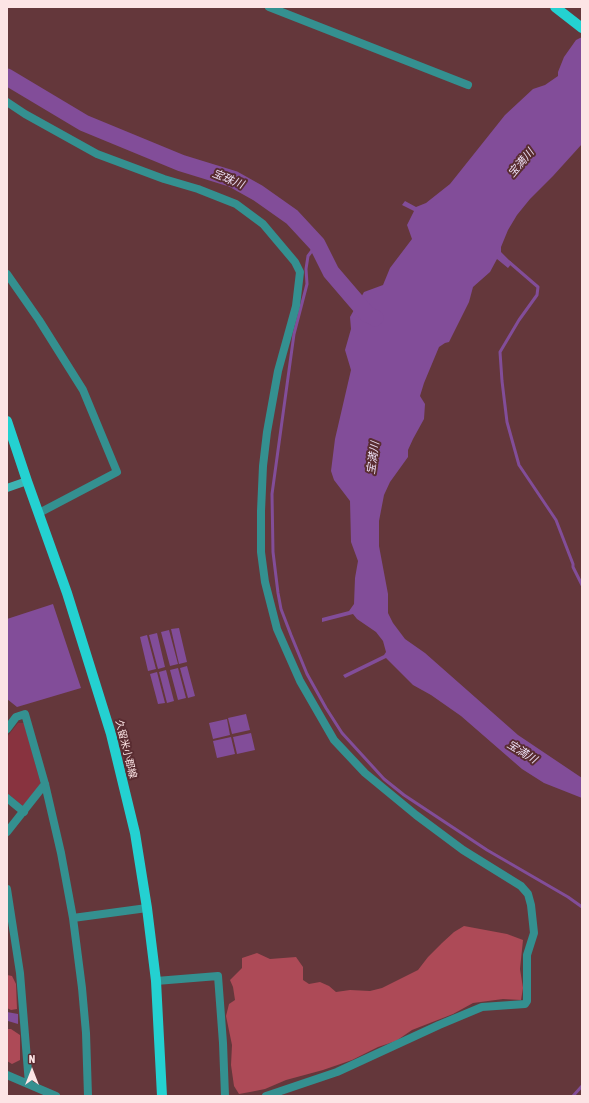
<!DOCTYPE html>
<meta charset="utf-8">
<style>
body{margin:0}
#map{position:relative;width:589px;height:1103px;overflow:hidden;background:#64373b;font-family:"Asap Condensed",sans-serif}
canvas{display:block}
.frame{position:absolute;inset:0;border:8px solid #fce4e5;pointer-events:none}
.north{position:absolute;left:12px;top:1051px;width:40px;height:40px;-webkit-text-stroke:3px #592c31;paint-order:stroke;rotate:0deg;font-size:11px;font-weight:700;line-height:16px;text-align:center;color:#fce4e5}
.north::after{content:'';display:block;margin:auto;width:14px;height:18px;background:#fce4e5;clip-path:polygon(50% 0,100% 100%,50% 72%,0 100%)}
</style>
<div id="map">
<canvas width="589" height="1103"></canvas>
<div class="frame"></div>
<div class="north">N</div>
</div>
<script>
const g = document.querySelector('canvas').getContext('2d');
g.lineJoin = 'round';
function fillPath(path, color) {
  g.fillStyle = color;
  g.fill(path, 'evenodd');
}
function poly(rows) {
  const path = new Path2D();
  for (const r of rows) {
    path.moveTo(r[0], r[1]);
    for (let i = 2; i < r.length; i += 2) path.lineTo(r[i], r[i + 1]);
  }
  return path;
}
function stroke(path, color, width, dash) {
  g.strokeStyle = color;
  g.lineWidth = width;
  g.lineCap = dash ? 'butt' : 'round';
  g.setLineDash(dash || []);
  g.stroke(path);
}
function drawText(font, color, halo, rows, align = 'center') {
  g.font = font + ' "Asap Condensed","Noto Sans JP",sans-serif';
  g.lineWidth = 4;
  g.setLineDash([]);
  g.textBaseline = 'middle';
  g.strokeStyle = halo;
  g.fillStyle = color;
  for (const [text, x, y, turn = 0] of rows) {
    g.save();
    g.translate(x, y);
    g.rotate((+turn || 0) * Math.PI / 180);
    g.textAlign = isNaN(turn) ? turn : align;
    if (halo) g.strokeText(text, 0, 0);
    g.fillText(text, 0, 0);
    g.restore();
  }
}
fillPath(poly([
 [18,723,24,723,40,781,40,787,23,806,7,793,7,737]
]), '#88333f');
fillPath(poly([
 [464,926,507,934,523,940,520,969,523,988,521,1000,503,999,473,1003,453,1014,412,1030,396,1041,378,1047,352,1060,323,1070,286,1080,265,1089,250,1092,239,1094,234,1086,231,1065,232,1045,226,1016,229,1004,235,1000,233,987,230,980,242,968,242,958,257,953,270,959,296,957,303,967,303,980,309,984,320,982,329,986,336,992,350,990,370,991,382,988,418,970,428,957,442,943,454,932],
 [7,975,12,976,16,984,17,1009,11,1010,7,1008],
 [7,1029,11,1029,20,1035,20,1060,12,1064,7,1061]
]), '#ad4a57');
fillPath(poly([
 [582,37,582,144,553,176,530,199,517,215,508,230,501,247,501,252,512,263,508,268,497,259,490,272,473,287,469,302,449,342,445,343,439,347,424,383,420,396,425,404,424,419,413,439,408,450,408,457,390,482,384,495,379,521,379,546,388,594,388,613,393,623,405,639,425,653,518,735,582,778,582,798,544,783,522,769,461,716,431,695,413,685,386,658,345,678,343,675,384,655,386,652,383,641,376,632,357,619,353,614,322,622,322,618,349,611,354,604,355,578,358,561,351,542,350,501,334,480,331,471,335,439,351,370,345,350,351,329,350,317,364,292,383,285,390,268,412,239,407,225,414,211,402,205,405,201,416,207,426,203,450,184,505,115,533,89,545,85,558,76,558,72,564,57,576,40],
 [53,604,81,688,17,707,7,699,7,619],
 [179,628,187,662,179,664,171,629],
 [169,630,178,664,170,666,161,632],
 [157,633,165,667,158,669,149,635],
 [147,635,156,669,148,671,140,637],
 [187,666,195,696,188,698,180,668],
 [178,668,186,698,178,700,170,670],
 [166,670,174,701,167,703,159,672],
 [157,672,165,703,158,704,150,674],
 [246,714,250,730,232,734,228,718],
 [227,719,230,735,213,739,209,723],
 [251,733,255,750,237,754,233,737],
 [231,737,235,754,217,758,213,741],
 [7,1012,18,1014,18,1024,8,1021,7,1022]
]), '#824d99');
stroke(poly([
 [317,244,308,256,306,269,307,284,294,334,272,494,273,552,278,593,281,609,291,635,307,674,326,708,342,733,384,779,404,795,487,850,568,897,582,907],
 [509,262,538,287,537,295,519,320,500,352,502,381,507,422,519,465,556,520,573,564,573,567,582,585],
 [573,1096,582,1086]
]), '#824d99', 3);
stroke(poly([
 [7,77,84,123,181,163,233,179,258,193,292,217,317,244,331,272,367,314,375,318]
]), '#824d99', 17);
stroke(poly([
 [269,7,468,85],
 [7,102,25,114,97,154,164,179,198,189,236,204,263,224,295,262,300,272,296,306,278,371,267,432,263,466,261,511,261,552,265,582,277,629,300,681,334,740,365,773,416,815,463,850,521,886,528,894,531,905,534,933,527,955,527,1001,525,1004,482,1007,439,1025,337,1072,266,1096],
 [7,274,39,320,83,390,117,472,39,513],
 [7,729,16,717,25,714,45,784,61,853,73,918,82,988,86,1033,88,1096],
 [7,798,24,812],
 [7,832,45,784],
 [7,889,20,973,29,1084],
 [73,918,147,908],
 [156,981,218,976,223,1043,225,1096],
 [7,1075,56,1096]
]), '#349090', 8);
stroke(poly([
 [7,488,27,481]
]), '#3eb4b3', 8);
stroke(poly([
 [555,7,582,28],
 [7,421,27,481,67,593,111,734,135,833,147,908,156,981,162,1096]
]), '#24d1d1', 10);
drawText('10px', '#fce4e5', '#592c31', [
 ["久留米小郡線",126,749,76]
]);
drawText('italic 11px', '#ebddf2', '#592c31', [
 ["宝満川",521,163,-50],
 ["宝珠川",228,179,22],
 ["宝満川",373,458,-82],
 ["宝満川",522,752,32]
]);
</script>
